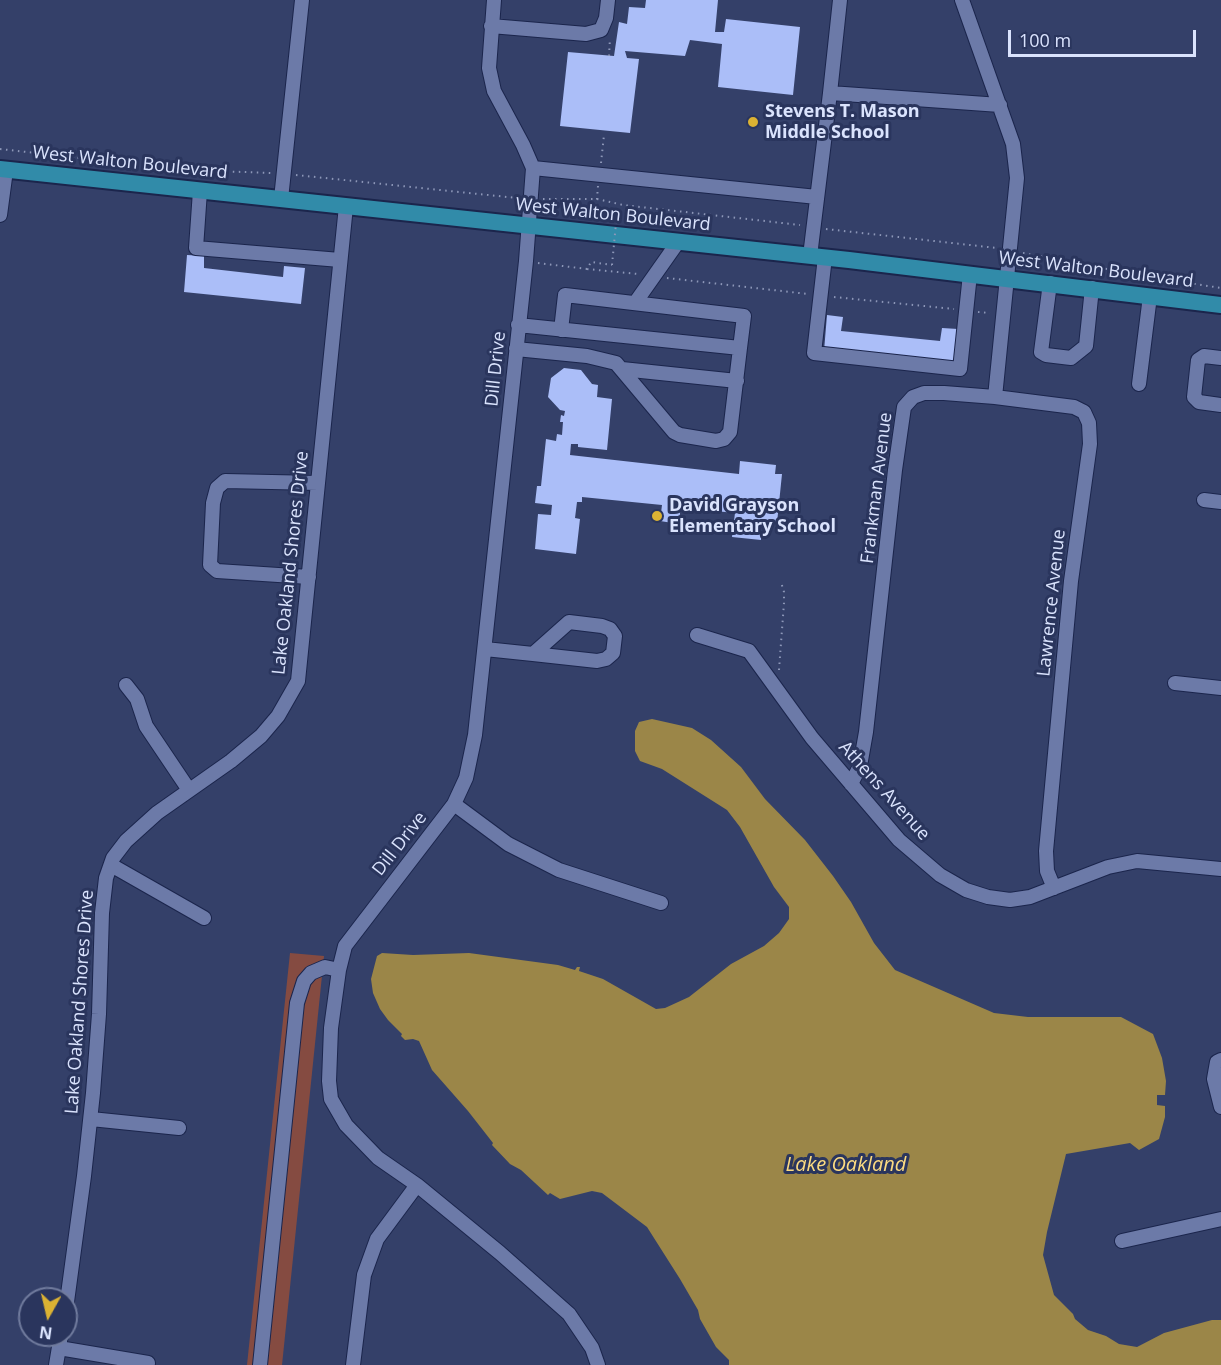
<!DOCTYPE html>
<style>
body{margin:0}
#map{position:relative;width:1221px;height:1365px;overflow:hidden;background:#344069;font-family:"Open Sans",sans-serif}
canvas{display:block}
.north{position:absolute;left:18px;top:1287px;width:60px;height:60px;box-sizing:border-box;background:#2a355d;border:2px solid #707b9d;border-radius:50%;rotate:188deg;font-size:16px;font-weight:700;line-height:24px;text-align:center;color:#dae3fd}
.north::after{content:'';display:block;margin:auto;width:21px;height:27px;background:#dbb233;clip-path:polygon(50% 0,100% 100%,50% 72%,0 100%)}
.scale{position:absolute;left:1008px;top:30px;width:188px;height:27px;box-sizing:border-box;border:3px solid #dae3fd;border-top:0;padding-left:8px;font-size:18px;line-height:21px;white-space:nowrap;color:#dae3fd;-webkit-text-stroke:4px #2a355d;paint-order:stroke}
</style>
<div id="map">
<canvas width="1221" height="1365"></canvas>
<div class="north">N</div>
<div class="scale">100 m</div>
</div>
<script>
const g = document.querySelector('canvas').getContext('2d');
g.lineJoin = 'round';
function fillPath(path, color) {
  g.fillStyle = color;
  g.fill(path, 'evenodd');
}
function poly(rows) {
  const path = new Path2D();
  for (const r of rows) {
    path.moveTo(r[0], r[1]);
    for (let i = 2; i < r.length; i += 2) path.lineTo(r[i], r[i + 1]);
  }
  return path;
}
function stroke(path, color, width, dash) {
  g.strokeStyle = color;
  g.lineWidth = width;
  g.lineCap = dash ? 'butt' : 'round';
  g.setLineDash(dash || []);
  g.stroke(path);
}
function drawText(font, color, halo, rows, align = 'center') {
  g.font = font + ' "Open Sans",sans-serif';
  g.lineWidth = 6;
  g.setLineDash([]);
  g.textBaseline = 'middle';
  g.strokeStyle = halo;
  g.fillStyle = color;
  for (const [text, x, y, turn = 0] of rows) {
    g.save();
    g.translate(x, y);
    g.rotate((+turn || 0) * Math.PI / 180);
    g.textAlign = isNaN(turn) ? turn : align;
    if (halo) g.strokeText(text, 0, 0);
    g.fillText(text, 0, 0);
    g.restore();
  }
}
fillPath(poly([
 [290,953,324,956,282,1365,247,1365]
]), '#854b41');
fillPath(poly([
 [652,719,692,728,711,740,741,767,765,799,805,840,833,876,851,902,874,943,895,970,994,1013,1028,1017,1121,1017,1153,1034,1162,1058,1166,1081,1165,1095,1157,1095,1157,1105,1165,1106,1165,1117,1159,1139,1139,1150,1130,1143,1066,1154,1047,1232,1043,1255,1054,1295,1073,1314,1075,1319,1088,1330,1106,1336,1119,1344,1137,1347,1164,1333,1212,1320,1221,1320,1221,1365,729,1365,729,1360,716,1347,700,1319,698,1310,680,1279,647,1227,602,1193,592,1191,560,1199,550,1193,548,1195,521,1170,510,1164,492,1145,493,1143,468,1111,432,1070,419,1041,413,1039,405,1040,401,1036,402,1034,388,1020,380,1009,373,993,371,979,377,956,382,953,413,955,469,953,558,965,575,970,577,967,580,967,579,971,603,979,656,1009,665,1008,689,997,731,964,764,946,779,933,789,919,789,907,774,887,740,827,727,810,662,769,640,761,635,751,635,731,639,722]
]), '#9b8648');
fillPath(poly([
 [646,0,718,0,715,32,724,32,726,19,800,27,793,95,718,87,722,44,690,40,685,56,625,51,627,58,639,59,630,133,560,126,568,52,614,56,619,22,627,24,629,7,645,8],
 [187,255,204,256,204,268,283,277,284,266,305,268,301,304,184,292],
 [827,315,843,317,841,331,940,341,942,328,958,329,954,364,824,351],
 [564,368,581,370,592,384,598,385,597,397,612,399,607,450,578,447,578,444,571,444,570,455,739,474,740,461,776,465,775,474,782,474,777,523,761,521,761,540,732,537,735,513,685,508,686,502,681,502,679,524,660,521,662,505,582,497,582,502,577,502,575,518,580,519,576,554,535,549,538,514,551,515,552,505,535,503,537,486,541,486,546,439,556,441,557,434,562,435,563,422,560,422,561,415,564,416,565,411,560,410,548,397,551,378]
]), '#abbef8');
const minor = poly([
 [494,0,489,68,494,91,523,145,533,168,526,261,475,735,466,778,454,804,345,946,339,970,331,1028,329,1081,331,1099,346,1125,378,1158,417,1185,500,1253,569,1314,592,1348,598,1365],
 [840,0,830,93,1000,105],
 [962,0,1013,144,1017,178,995,397],
 [491,26,586,34,601,30,606,18,608,0],
 [533,168,817,197],
 [200,191,196,248,340,260],
 [281,199,302,0],
 [0,215,6,170],
 [810,256,830,93],
 [825,257,814,353,960,369,970,274],
 [1050,283,1041,352,1046,355,1071,358,1086,346,1092,288],
 [635,303,678,242],
 [561,330,565,295,744,316,740,348],
 [516,349,587,356,616,363,674,432,680,435,716,441,724,439,730,432,740,348,518,325],
 [1221,358,1204,356,1198,360,1194,397,1199,402,1221,405],
 [622,369,737,381],
 [1139,384,1150,296],
 [1204,500,1221,502],
 [309,577,217,571,210,565,213,503,217,488,225,481,318,483],
 [697,635,749,651,812,738,899,840,940,875,966,890,988,897,1010,900,1030,897,1108,867,1137,861,1221,869],
 [485,649,533,654,597,661,606,659,613,653,615,636,610,629,602,626,569,622,533,654],
 [1175,683,1221,688],
 [126,685,137,699,146,726,189,790],
 [851,784,860,766,866,732,895,470,904,407,913,397,924,393,944,393,995,397,1074,407,1084,412,1089,423,1090,444,1071,581,1046,851,1047,871,1054,888],
 [454,804,508,844,559,870,661,903],
 [111,865,204,918],
 [1221,1060,1217,1062,1214,1079,1221,1107],
 [91,1119,179,1128],
 [1122,1241,1221,1219],
 [66,1309,84,1176,93,1093,99,1014,102,913,106,878,113,858,126,841,157,813,231,761,261,736,278,716,298,681,346,206],
 [59,1348,148,1363],
 [56,1365,61,1335],
 [260,1365,297,1003,304,981,311,973,325,967,339,970],
 [353,1365,364,1275,377,1239,417,1185]
]);
const major = poly([
 [0,169,849,260,1221,305]
]);
stroke(minor, '#1b254c', 16);
stroke(major, '#1b254c', 20);
stroke(poly([
 [609,56,610,38],
 [0,149,186,170,272,173],
 [601,163,604,135],
 [296,175,517,198],
 [598,186,596,211,617,213],
 [543,199,597,199,623,205,800,225],
 [826,229,997,248],
 [1023,253,1143,276,1221,288],
 [538,263,587,269,591,262,612,265],
 [587,269,638,274],
 [667,278,808,294],
 [834,297,954,309],
 [978,312,990,313],
 [779,670,784,603,784,592,781,582]
]), '#8d97b8', 2, [1.5, 4.5]);
stroke(minor, '#6c7aa8', 14);
stroke(major, '#318ba9', 16);
stroke(poly([
 [612,265,617,213]
]), '#8d97b8', 2, [1.5, 4.5]);
for (const [x, y, r, color] of [
 [753,122,6,"#dbb233"],
 [657,516,6,"#dbb233"]
]) {
  const dot = new Path2D();
  dot.arc(x, y, r, 0, 2 * Math.PI);
  g.fillStyle = color;
  g.fill(dot);
  stroke(dot, '#2a355d', 2);
}
drawText('bold 18px', '#dae3fd', '#2a355d', [
 ["Stevens T. Mason",765,112],
 ["Middle School",765,133],
 ["David Grayson",669,506],
 ["Elementary School",669,527]
], 'left');
drawText('18px', '#dae3fd', '#2a355d', [
 ["West Walton Boulevard",130,163,6],
 ["West Walton Boulevard",613,215,6],
 ["West Walton Boulevard",1096,270,7],
 ["Dill Drive",496,369,-84],
 ["Frankman Avenue",877,488,-83],
 ["Lake Oakland Shores Drive",291,563,-84],
 ["Lawrence Avenue",1052,603,-84],
 ["Athens Avenue",884,791,48],
 ["Dill Drive",400,844,-52],
 ["Lake Oakland Shores Drive",80,1002,-86]
]);
drawText('italic 20px', '#fcdb81', '#2a355d', [
 ["Lake Oakland",846,1165]
]);
</script>
